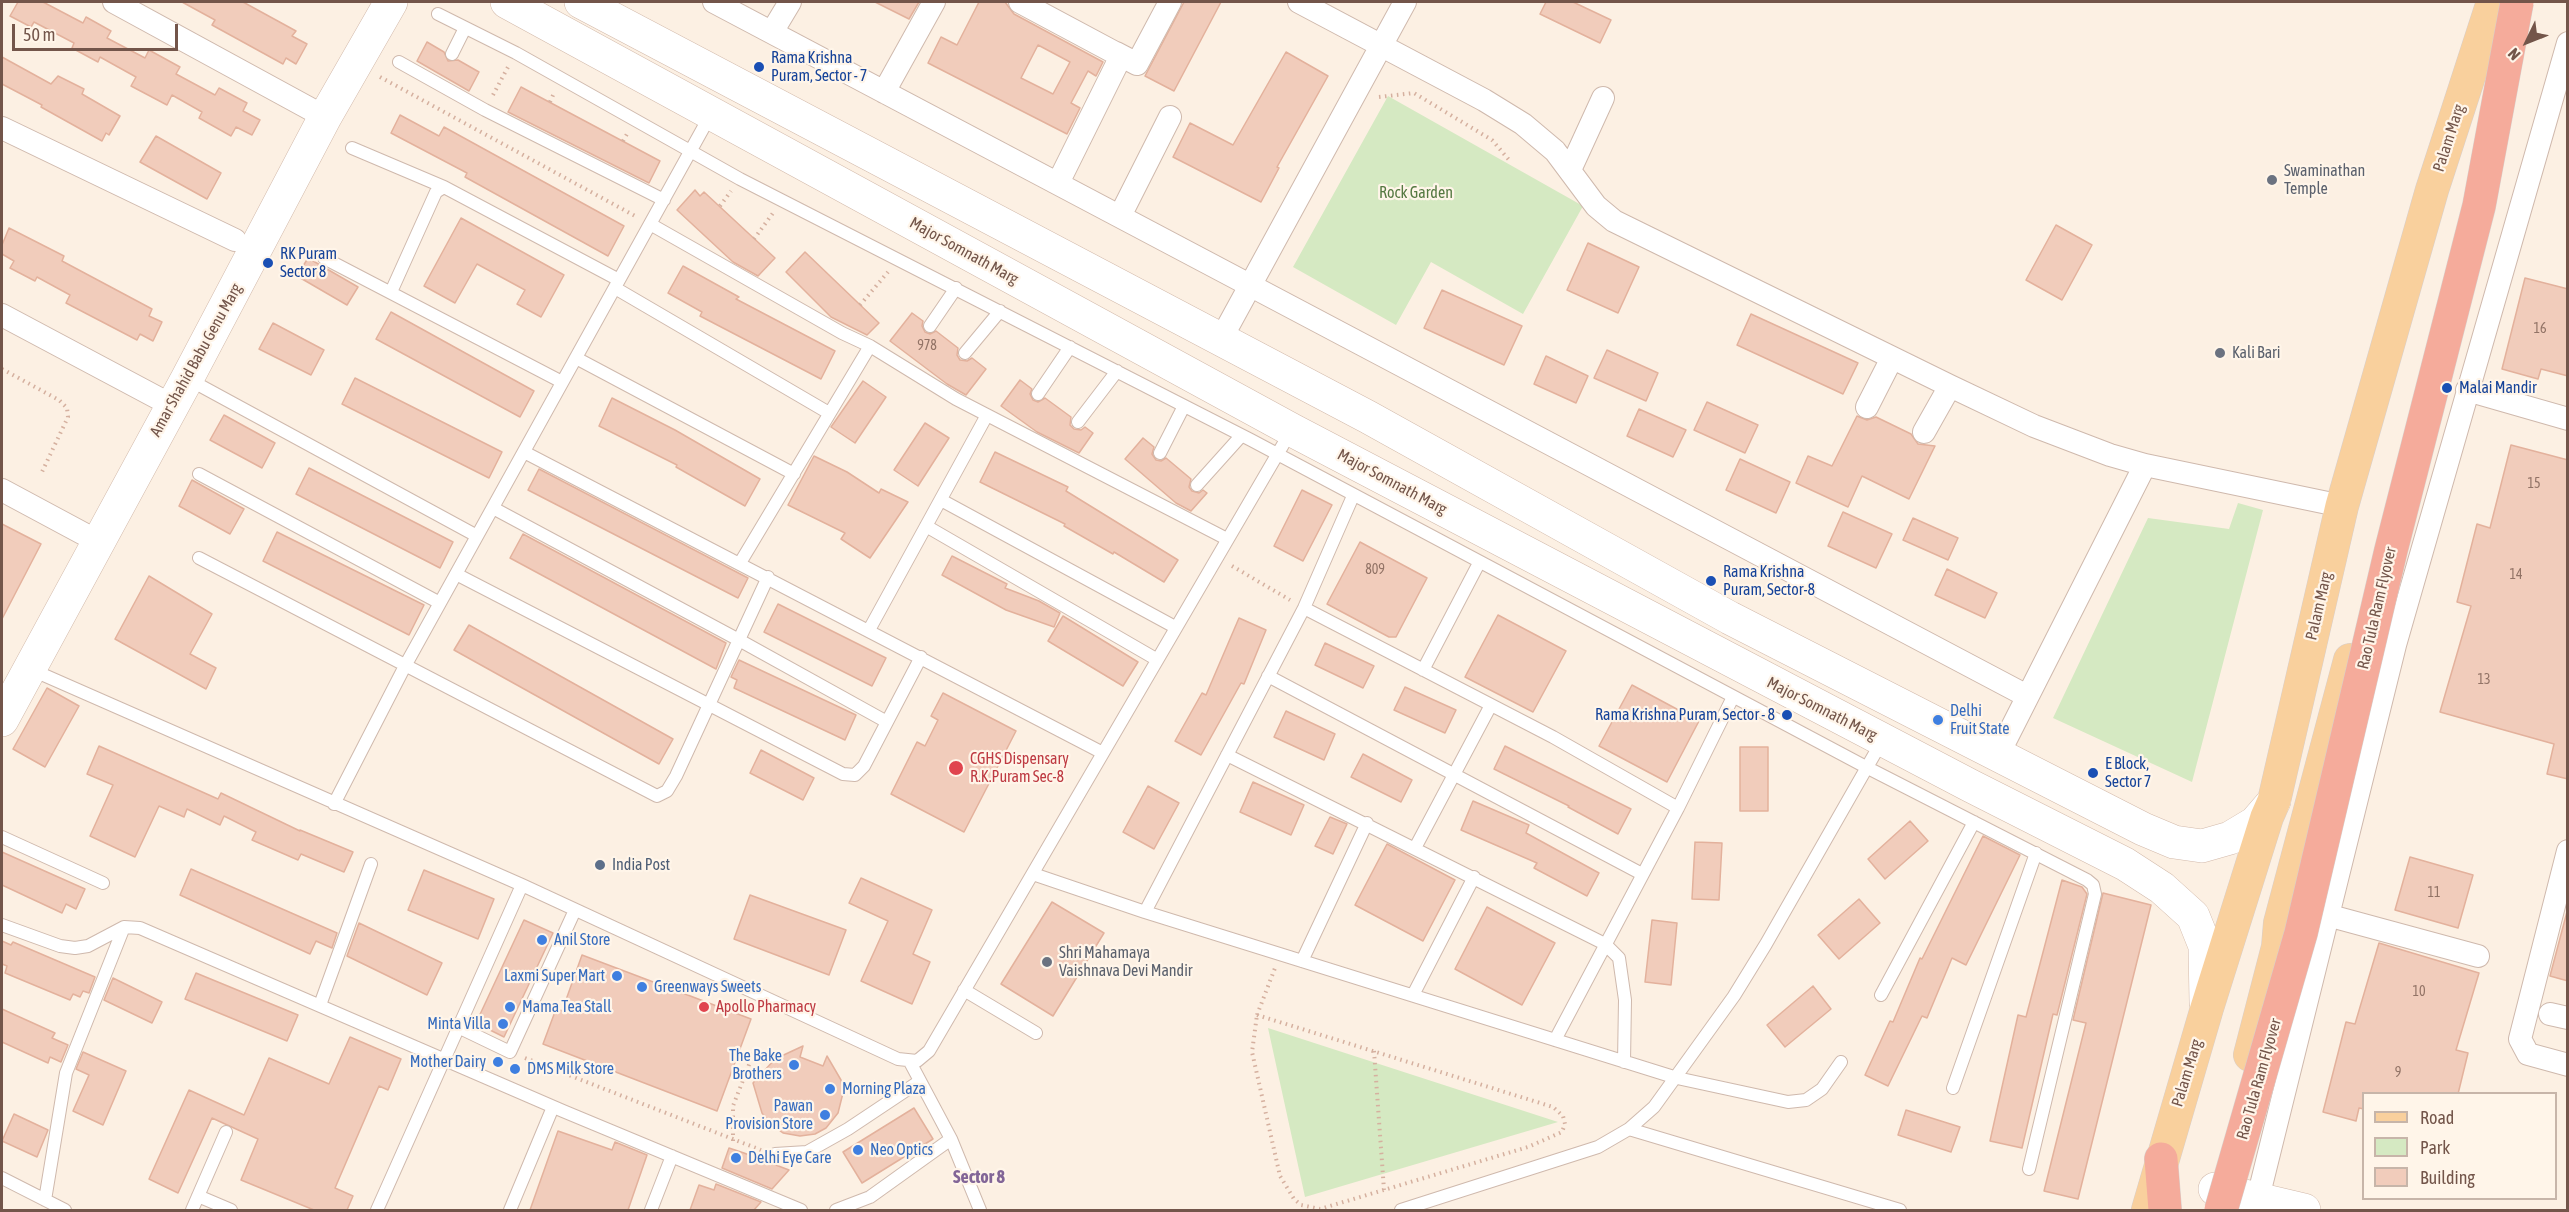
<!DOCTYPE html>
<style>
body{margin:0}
#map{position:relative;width:2569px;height:1212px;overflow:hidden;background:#fcf0e3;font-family:"Asap Condensed",sans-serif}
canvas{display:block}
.frame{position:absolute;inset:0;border:3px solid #73554a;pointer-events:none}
.legend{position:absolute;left:2362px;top:1092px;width:195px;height:108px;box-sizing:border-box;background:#fff5e9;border:2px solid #c7b5a9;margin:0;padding:8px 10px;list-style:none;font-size:18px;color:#73554a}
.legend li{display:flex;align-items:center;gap:12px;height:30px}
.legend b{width:30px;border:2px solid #c7b5a9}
.north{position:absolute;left:2497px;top:12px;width:60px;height:60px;-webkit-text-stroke:4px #fff5e9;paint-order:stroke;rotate:227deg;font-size:16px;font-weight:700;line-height:24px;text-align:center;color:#73554a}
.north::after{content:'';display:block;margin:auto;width:21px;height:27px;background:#73554a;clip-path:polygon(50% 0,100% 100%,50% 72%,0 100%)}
.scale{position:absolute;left:12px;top:24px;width:166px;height:27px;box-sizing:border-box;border:3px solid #73554a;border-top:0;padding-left:8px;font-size:18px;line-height:21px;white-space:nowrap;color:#73554a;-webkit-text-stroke:4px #fff5e9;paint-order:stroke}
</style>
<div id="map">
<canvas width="2569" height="1212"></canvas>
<div class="frame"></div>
<ul class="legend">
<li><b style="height:8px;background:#f9d09d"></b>Road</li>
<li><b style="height:16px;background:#d5e9c2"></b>Park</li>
<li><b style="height:16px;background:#f1ccbb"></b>Building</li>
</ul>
<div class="north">N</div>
<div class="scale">50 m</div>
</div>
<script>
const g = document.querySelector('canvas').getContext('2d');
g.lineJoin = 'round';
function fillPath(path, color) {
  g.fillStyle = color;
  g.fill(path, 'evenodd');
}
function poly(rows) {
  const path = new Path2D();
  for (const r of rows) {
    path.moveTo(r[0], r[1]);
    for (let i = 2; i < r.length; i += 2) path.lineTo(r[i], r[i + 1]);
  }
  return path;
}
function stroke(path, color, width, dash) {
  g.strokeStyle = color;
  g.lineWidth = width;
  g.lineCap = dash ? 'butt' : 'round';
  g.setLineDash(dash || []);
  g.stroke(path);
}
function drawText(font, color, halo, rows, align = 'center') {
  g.font = font + ' "Asap Condensed",sans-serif';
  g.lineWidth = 4.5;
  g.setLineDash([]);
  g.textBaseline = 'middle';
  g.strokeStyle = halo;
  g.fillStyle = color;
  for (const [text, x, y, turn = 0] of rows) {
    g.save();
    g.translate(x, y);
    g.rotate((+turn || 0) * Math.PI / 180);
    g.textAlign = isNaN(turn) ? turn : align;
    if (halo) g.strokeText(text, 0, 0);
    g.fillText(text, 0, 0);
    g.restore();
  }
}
fillPath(poly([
 [1388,96,1583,206,1523,314,1431,262,1396,325,1293,267],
 [2238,503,2263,510,2192,782,2053,718,2148,518,2229,529],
 [1268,1028,1558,1122,1305,1197]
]), '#d5e9c2');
const building = poly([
 [18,2,43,2,83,23,86,17,111,31,107,38,145,58,149,50,180,67,176,74,215,95,219,88,247,103,243,111,260,120,252,135,236,127,231,136,199,118,202,112,172,95,167,105,131,86,136,77,100,57,98,62,72,48,74,43,34,22,31,27,10,16,18,2],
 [182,2,243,2,296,31,292,36,307,44,296,64,286,58,283,64,212,25,215,20,182,2],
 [875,2,919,2,909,19,875,2],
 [979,2,1005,2,1014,14,1103,62,1096,76,1088,71,1071,103,1080,108,1067,134,928,63,941,37,957,45,979,2],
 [1038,45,1070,62,1053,94,1021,78,1038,45],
 [1184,2,1221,2,1174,91,1145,76,1184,2],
 [1546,2,1573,2,1611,20,1600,43,1540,14,1546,2],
 [427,42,444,52,448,61,458,60,479,72,469,91,417,61,427,42],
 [1286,52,1328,76,1277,167,1279,168,1261,202,1173,157,1190,123,1233,145,1286,52],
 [2,57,51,84,58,76,84,89,82,94,120,116,109,135,106,133,102,141,41,107,42,105,2,84,2,57],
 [521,87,660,161,649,183,508,112,521,87],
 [400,115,439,136,444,127,624,226,608,256,465,177,467,173,391,133,400,115],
 [156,136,221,173,207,199,140,162,156,136],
 [695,190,700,196,704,192,775,258,758,276,733,262,677,210,695,190],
 [461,218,564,275,541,317,517,304,525,290,477,264,455,303,424,286,461,218],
 [2056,225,2092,245,2062,300,2026,280,2056,225],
 [9,228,64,256,62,261,152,309,149,316,162,322,153,341,140,334,137,340,66,303,70,295,37,277,35,281,10,268,14,261,2,254,2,245,9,228],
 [1588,243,1639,267,1618,313,1567,290,1588,243],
 [805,252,879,323,867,335,831,317,786,272,805,252],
 [308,258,358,287,347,305,297,276,308,258],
 [683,266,739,297,736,299,835,351,821,379,700,316,702,312,668,293,683,266],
 [2525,278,2568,289,2568,376,2541,369,2538,379,2502,369,2525,278],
 [1442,290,1522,326,1504,365,1424,328,1442,290],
 [391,312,534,391,520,417,376,339,391,312],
 [912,313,923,321,922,326,925,332,930,334,936,331,958,348,957,355,960,360,967,361,972,358,986,369,966,395,947,384,890,341,912,313],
 [1751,314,1858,363,1843,394,1737,345,1751,314],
 [273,323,324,350,311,375,259,349,273,323],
 [1607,350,1658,373,1646,401,1594,378,1607,350],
 [1546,356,1588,376,1576,403,1534,384,1546,356],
 [355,378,502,452,489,478,342,404,355,378],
 [1020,380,1032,389,1030,394,1033,400,1038,402,1045,398,1071,417,1070,425,1074,429,1081,430,1085,427,1093,433,1079,453,1037,432,1001,406,1020,380],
 [863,381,886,397,855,443,831,427,863,381],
 [612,398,675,430,760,479,745,506,676,467,677,465,599,426,612,398],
 [1707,402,1758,425,1745,453,1694,430,1707,402],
 [1639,409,1686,430,1673,457,1627,436,1639,409],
 [224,415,275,443,262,468,210,440,224,415],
 [1857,416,1867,420,1876,417,1911,434,1918,444,1935,446,1909,499,1862,476,1848,507,1796,483,1808,456,1832,466,1857,416],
 [925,423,949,438,918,486,894,470,925,423],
 [1143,438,1154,447,1152,454,1156,460,1161,461,1166,458,1191,479,1189,487,1192,491,1199,493,1203,490,1207,493,1191,511,1176,503,1125,459,1143,438],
 [2511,445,2568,460,2568,779,2547,774,2554,744,2440,712,2471,606,2457,602,2477,524,2490,528,2511,445],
 [995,452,1068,487,1066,491,1178,560,1164,582,1114,552,1113,554,1064,526,1065,524,980,482,995,452],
 [814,456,847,472,879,493,881,489,908,502,870,558,841,539,845,533,788,505,814,456],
 [1740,459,1790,482,1776,513,1726,490,1740,459],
 [309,468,453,542,440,568,296,494,309,468],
 [539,469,748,578,738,598,528,490,539,469],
 [192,480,244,509,230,534,179,506,192,480],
 [1302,490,1332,505,1303,561,1274,546,1302,490],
 [1843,512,1892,534,1876,568,1828,546,1843,512],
 [1913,518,1958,538,1948,560,1903,540,1913,518],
 [2,524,41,544,2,619,2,524],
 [277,532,424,605,409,635,263,561,277,532],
 [523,534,726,643,716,669,510,558,523,534],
 [1360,542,1427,578,1396,637,1389,637,1327,604,1360,542],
 [952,556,1007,584,1005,588,1039,601,1060,613,1054,627,1006,610,942,575,952,556],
 [1947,569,1997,593,1985,618,1935,595,1947,569],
 [149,576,212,614,190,654,216,668,206,689,115,639,149,576],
 [778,604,886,658,872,686,764,632,778,604],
 [1498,615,1566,651,1533,712,1465,677,1498,615],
 [1063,616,1138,662,1123,686,1048,641,1063,616],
 [1239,618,1266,630,1244,684,1241,683,1201,755,1175,741,1202,693,1206,695,1239,618],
 [469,625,673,739,659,764,454,650,469,625],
 [1325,643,1374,666,1363,688,1315,665,1325,643],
 [739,660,856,715,845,740,734,688,737,680,731,677,739,660],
 [1632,685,1699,721,1667,782,1599,746,1632,685],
 [1405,687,1456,710,1445,733,1394,710,1405,687],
 [47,688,79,706,45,767,13,749,47,688],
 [943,693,1016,731,964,832,891,794,917,742,925,746,938,720,931,716,943,693],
 [1286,711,1335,734,1324,760,1274,737,1286,711],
 [99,746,218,799,221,793,300,831,300,830,353,852,344,872,301,854,298,860,252,840,256,832,224,816,220,825,187,809,184,817,159,806,135,857,90,836,113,785,87,774,99,746],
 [1505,746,1631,809,1618,834,1568,807,1569,806,1494,769,1505,746],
 [1740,747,1768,747,1768,811,1740,811,1740,747],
 [761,750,814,778,803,800,750,773,761,750],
 [1363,754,1412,780,1401,802,1351,777,1363,754],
 [1253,782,1304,805,1291,835,1240,812,1253,782],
 [1148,786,1179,803,1154,849,1123,832,1148,786],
 [1473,801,1529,825,1526,833,1599,873,1587,896,1534,868,1537,863,1461,830,1473,801],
 [1330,817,1347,824,1333,854,1315,846,1330,817],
 [1910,821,1928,841,1885,879,1868,859,1910,821],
 [1983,836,2020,855,1966,965,1952,958,1927,1018,1922,1016,1888,1086,1865,1075,1890,1021,1893,1022,1920,958,1922,959,1983,836],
 [1695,842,1722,843,1719,900,1692,899,1695,842],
 [1387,844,1455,880,1423,941,1355,905,1387,844],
 [2,852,85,889,76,909,66,904,62,913,2,885,2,852],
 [2410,857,2473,875,2458,928,2395,910,2410,857],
 [191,869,337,933,332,948,316,941,310,954,180,895,191,869],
 [424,870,494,899,478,939,408,910,424,870],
 [861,878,932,910,913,954,930,962,912,1004,861,981,888,921,849,903,861,878],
 [2062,880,2082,887,2087,894,2057,1015,2053,1014,2022,1148,1990,1141,2018,1015,2026,1017,2062,880],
 [2103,893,2151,905,2078,1199,2044,1191,2086,1023,2073,1020,2103,893],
 [750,895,846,930,829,975,734,939,750,895],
 [1859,899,1880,923,1839,959,1818,935,1859,899],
 [1052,902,1104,933,1053,1016,1001,984,1052,902],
 [1487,907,1555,943,1522,1005,1455,969,1487,907],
 [2568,908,2568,981,2550,976,2568,908],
 [524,920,553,933,504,1037,476,1023,524,920],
 [1652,920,1677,923,1671,985,1645,982,1652,920],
 [359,923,442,963,427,995,347,956,359,923],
 [2,941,11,945,13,942,95,977,89,993,83,991,80,997,73,994,70,1000,5,973,7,966,2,964,2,941],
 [2379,943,2479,973,2456,1050,2468,1053,2458,1094,2364,1094,2364,1109,2359,1108,2356,1121,2323,1112,2346,1022,2355,1024,2379,943],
 [582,955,751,1019,717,1111,543,1044,556,1009,562,1011,582,955],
 [196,973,298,1015,287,1041,185,999,196,973],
 [113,978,162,1002,152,1023,104,1000,113,978],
 [1813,986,1831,1009,1785,1047,1767,1025,1813,986],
 [2,1009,55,1033,52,1038,68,1045,61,1062,50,1057,48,1063,2,1042,2,1009],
 [350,1037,401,1059,388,1090,379,1086,335,1188,353,1196,347,1210,314,1210,241,1180,258,1139,212,1118,178,1193,149,1179,189,1090,244,1115,269,1058,329,1084,350,1037],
 [803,1046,800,1057,823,1066,827,1056,841,1080,843,1093,838,1113,826,1128,815,1134,800,1136,783,1133,770,1124,762,1113,753,1083,775,1059,803,1046],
 [83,1052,126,1071,103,1125,73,1111,89,1075,76,1069,83,1052],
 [914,1108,933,1139,862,1183,843,1152,914,1108],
 [1906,1110,1960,1127,1951,1152,1898,1135,1906,1110],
 [14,1114,48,1130,37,1157,2,1141,14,1114],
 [558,1131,612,1150,615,1142,647,1155,628,1210,530,1210,558,1131],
 [729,1148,744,1153,789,1170,772,1189,722,1168,729,1148],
 [716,1184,761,1202,754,1210,690,1210,699,1185,714,1190,716,1184]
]);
fillPath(building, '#f1ccbb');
stroke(building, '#e3b19c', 1.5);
const lane = poly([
 [438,14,516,53,740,179,1251,440,1866,767,2087,880,2093,885,2095,894,2029,1169],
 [452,54,465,28],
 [399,62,485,110,664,200],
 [352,148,444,187,619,280],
 [650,224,842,333,870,346,956,399,1227,539],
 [324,258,562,382],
 [615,288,829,413],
 [391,292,436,192,444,187],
 [930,326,956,288],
 [965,353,1000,311],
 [576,358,794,474],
 [188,379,477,536],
 [1038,394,1070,347],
 [1078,422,1117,371],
 [524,452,1101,752],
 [1160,453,1184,406],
 [199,474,440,603],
 [1197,485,1241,436],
 [941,500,1175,627],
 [493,508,739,640,887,722],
 [926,526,1156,659],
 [199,558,657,796,667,791,676,776,768,577],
 [740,563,870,346],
 [456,574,843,774,855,775,864,766,921,657],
 [1304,608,1553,737,1678,808],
 [869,630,987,415],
 [30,669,522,885,898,1059,917,1061,929,1051,1291,431],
 [1423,670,1479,563],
 [1268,676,1642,874],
 [1227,755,1605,944,1619,958,1625,1000,1624,1062],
 [334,804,405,666,711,114],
 [2,837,103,883],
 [1415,848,1491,705],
 [1033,874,1145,912,1677,1078,1788,1102,1806,1100,1822,1089,1841,1062],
 [1145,912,1304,608,1353,496],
 [2,925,60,946,75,948,88,946,124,927,140,928,563,1111,801,1210],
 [1302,961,1367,823],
 [964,990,1036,1033],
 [1413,995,1474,877],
 [1881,995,1974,822],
 [320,1005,371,864],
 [458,1027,510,1052,575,910],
 [1555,1040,1678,808,1733,697],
 [910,1062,951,1139,980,1210],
 [1953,1088,2036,853],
 [1629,1129,1900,1210],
 [775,1154,807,1152,848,1129,920,1081],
 [2,1178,65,1210],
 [198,1196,231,1210],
 [45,1200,66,1073,124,927],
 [192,1210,226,1132],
 [377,1210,522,885],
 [510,1210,553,1107],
 [651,1210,672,1156],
 [836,1210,870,1197,951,1139],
 [1401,1210,1598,1147,1629,1129,1654,1107,1734,996,1766,944,1882,741]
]);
const street = poly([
 [114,2,325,117],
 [714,2,2027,696],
 [1020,2,1121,56,1058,183],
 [1299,2,1484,100,1523,124,1555,151,1596,206,1614,221,1950,386,2034,426,2110,455,2145,465,2342,506],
 [772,32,790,2],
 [1116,53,1137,64,1170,2],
 [884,92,934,2],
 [2,128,235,240],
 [1570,170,1603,98],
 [1120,216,1170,117],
 [2,315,171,405],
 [1221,339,1405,2],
 [2467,390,2568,419],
 [1867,407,1892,358],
 [1924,432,1950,386],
 [2,490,97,541],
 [1998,755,2145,465],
 [2568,851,2520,1039,2528,1054,2568,1065],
 [2327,915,2478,956],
 [2550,1014,2568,1018],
 [2255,1210,2395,645,2568,43]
]);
const secondary = poly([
 [507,2,1292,430,1971,786,2125,864,2162,888,2193,916,2205,946,2206,1002],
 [581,2,1368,417,1730,618,2143,829,2174,842,2202,846,2230,838,2255,823,2274,801],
 [2,720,187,379,325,117,391,2],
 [2215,1189,2304,1210]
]);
const primary = poly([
 [2250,1055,2278,947,2280,923,2350,660],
 [2148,1210,2207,1008,2267,817,2274,801,2342,506,2432,190,2493,2]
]);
const highway = poly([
 [2161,1159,2165,1210]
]);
stroke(lane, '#cfb9ad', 14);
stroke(street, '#cfb9ad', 24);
stroke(secondary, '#d2b9aa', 34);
stroke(primary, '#d8cfcc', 34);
stroke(highway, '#d8cfcc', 34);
stroke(poly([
 [380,77,637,217],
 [493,95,508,67],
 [1379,97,1414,93,1492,140,1510,161],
 [550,102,554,93],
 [623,141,627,134],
 [720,206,731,191],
 [754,239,773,213],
 [860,305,888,272],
 [2,369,59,400,67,408,68,417,41,474],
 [1232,566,1290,600],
 [1257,1015,1553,1107,1563,1116,1565,1124,1562,1132,1528,1147,1320,1209,1301,1205,1294,1199,1280,1176,1252,1052,1257,1015],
 [1257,1015,1275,968],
 [1374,1051,1384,1190],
 [525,1058,761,1150],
 [733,1141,733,1106,757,1044]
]), '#d5b09f', 4, [1.5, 4.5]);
stroke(lane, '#fff', 12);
stroke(street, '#fff', 22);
stroke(secondary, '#fff', 33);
stroke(primary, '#f9d09d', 33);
stroke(highway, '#f5ab9b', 33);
const highwayBridge = poly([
 [2221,1210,2301,933,2391,550,2479,206,2517,2]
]);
stroke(highwayBridge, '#d8cfcc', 34, []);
stroke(highwayBridge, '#f5ab9b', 33);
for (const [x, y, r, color] of [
 [759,67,6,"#1a4fb4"],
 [2272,180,6,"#6b7280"],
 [268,263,6,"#1a4fb4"],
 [2220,353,6,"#6b7280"],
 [2447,388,6,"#1a4fb4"],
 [1711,581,6,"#1a4fb4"],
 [1787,715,6,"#1a4fb4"],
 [1938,720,6,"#3f7fe0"],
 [956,768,8,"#e0444e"],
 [2093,773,6,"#1a4fb4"],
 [600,865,6,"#5c6f8a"],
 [542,940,6,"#3f7fe0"],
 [1047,962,6,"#6b7280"],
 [617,976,6,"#3f7fe0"],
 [642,987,6,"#3f7fe0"],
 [510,1007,6,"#3f7fe0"],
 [704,1007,6,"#e0444e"],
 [503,1024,6,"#3f7fe0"],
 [498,1062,6,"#3f7fe0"],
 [794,1065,6,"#3f7fe0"],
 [515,1069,6,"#3f7fe0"],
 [830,1089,6,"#3f7fe0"],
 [825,1115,6,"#3f7fe0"],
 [858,1150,6,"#3f7fe0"],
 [736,1158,6,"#3f7fe0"]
]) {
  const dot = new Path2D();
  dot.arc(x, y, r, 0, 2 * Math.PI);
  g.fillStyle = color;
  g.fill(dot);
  stroke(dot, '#fff5e9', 2);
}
drawText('14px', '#927366', null, [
 ["16",2540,329],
 ["978",927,346],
 ["15",2534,484],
 ["809",1375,570],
 ["14",2516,575],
 ["13",2484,680],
 ["11",2434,893],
 ["10",2419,992],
 ["9",2398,1073]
]);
drawText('16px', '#164399', '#fff5e9', [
 ["Rama Krishna",771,58],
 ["Puram, Sector - 7",771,76],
 ["RK Puram",280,254],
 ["Sector 8",280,272],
 ["Malai Mandir",2459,388],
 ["Rama Krishna",1723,572],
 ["Puram, Sector-8",1723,590],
 ["Rama Krishna Puram, Sector - 8",1775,715,"right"],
 ["E Block,",2105,764],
 ["Sector 7",2105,782]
], 'left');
drawText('16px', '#73554a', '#fff5e9', [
 ["Palam Marg",2449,138,-72],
 ["Major Somnath Marg",964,251,29],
 ["Amar Shahid Babu Genu Marg",196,360,-61],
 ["Major Somnath Marg",1392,482,28],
 ["Palam Marg",2319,606,-77],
 ["Rao Tula Ram Flyover",2377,608,-77],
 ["Major Somnath Marg",1822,709,27],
 ["Palam Marg",2187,1073,-73],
 ["Rao Tula Ram Flyover",2259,1079,-74]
]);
drawText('16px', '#5b616d', '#fff5e9', [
 ["Swaminathan",2284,171],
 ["Temple",2284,189],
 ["Kali Bari",2232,353],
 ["Shri Mahamaya",1059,953],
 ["Vaishnava Devi Mandir",1059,971]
], 'left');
drawText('16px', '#567942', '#fff5e9', [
 ["Rock Garden",1416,193]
]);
drawText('16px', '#366cbe', '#fff5e9', [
 ["Delhi",1950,711],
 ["Fruit State",1950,729],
 ["Anil Store",554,940],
 ["Laxmi Super Mart",605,976,"right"],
 ["Greenways Sweets",654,987],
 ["Mama Tea Stall",522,1007],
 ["Minta Villa",491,1024,"right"],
 ["The Bake",782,1056,"right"],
 ["Brothers",782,1074,"right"],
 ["Mother Dairy",486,1062,"right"],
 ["DMS Milk Store",527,1069],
 ["Morning Plaza",842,1089],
 ["Pawan",813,1106,"right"],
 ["Provision Store",813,1124,"right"],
 ["Neo Optics",870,1150],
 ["Delhi Eye Care",748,1158]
], 'left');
drawText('16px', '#be3a42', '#fff5e9', [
 ["CGHS Dispensary",970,759],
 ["R.K.Puram Sec-8",970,777],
 ["Apollo Pharmacy",716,1007]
], 'left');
drawText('16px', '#4e5e75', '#fff5e9', [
 ["India Post",612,865]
], 'left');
drawText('bold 18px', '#826597', '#fff5e9', [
 ["Sector 8",979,1177]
]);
</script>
